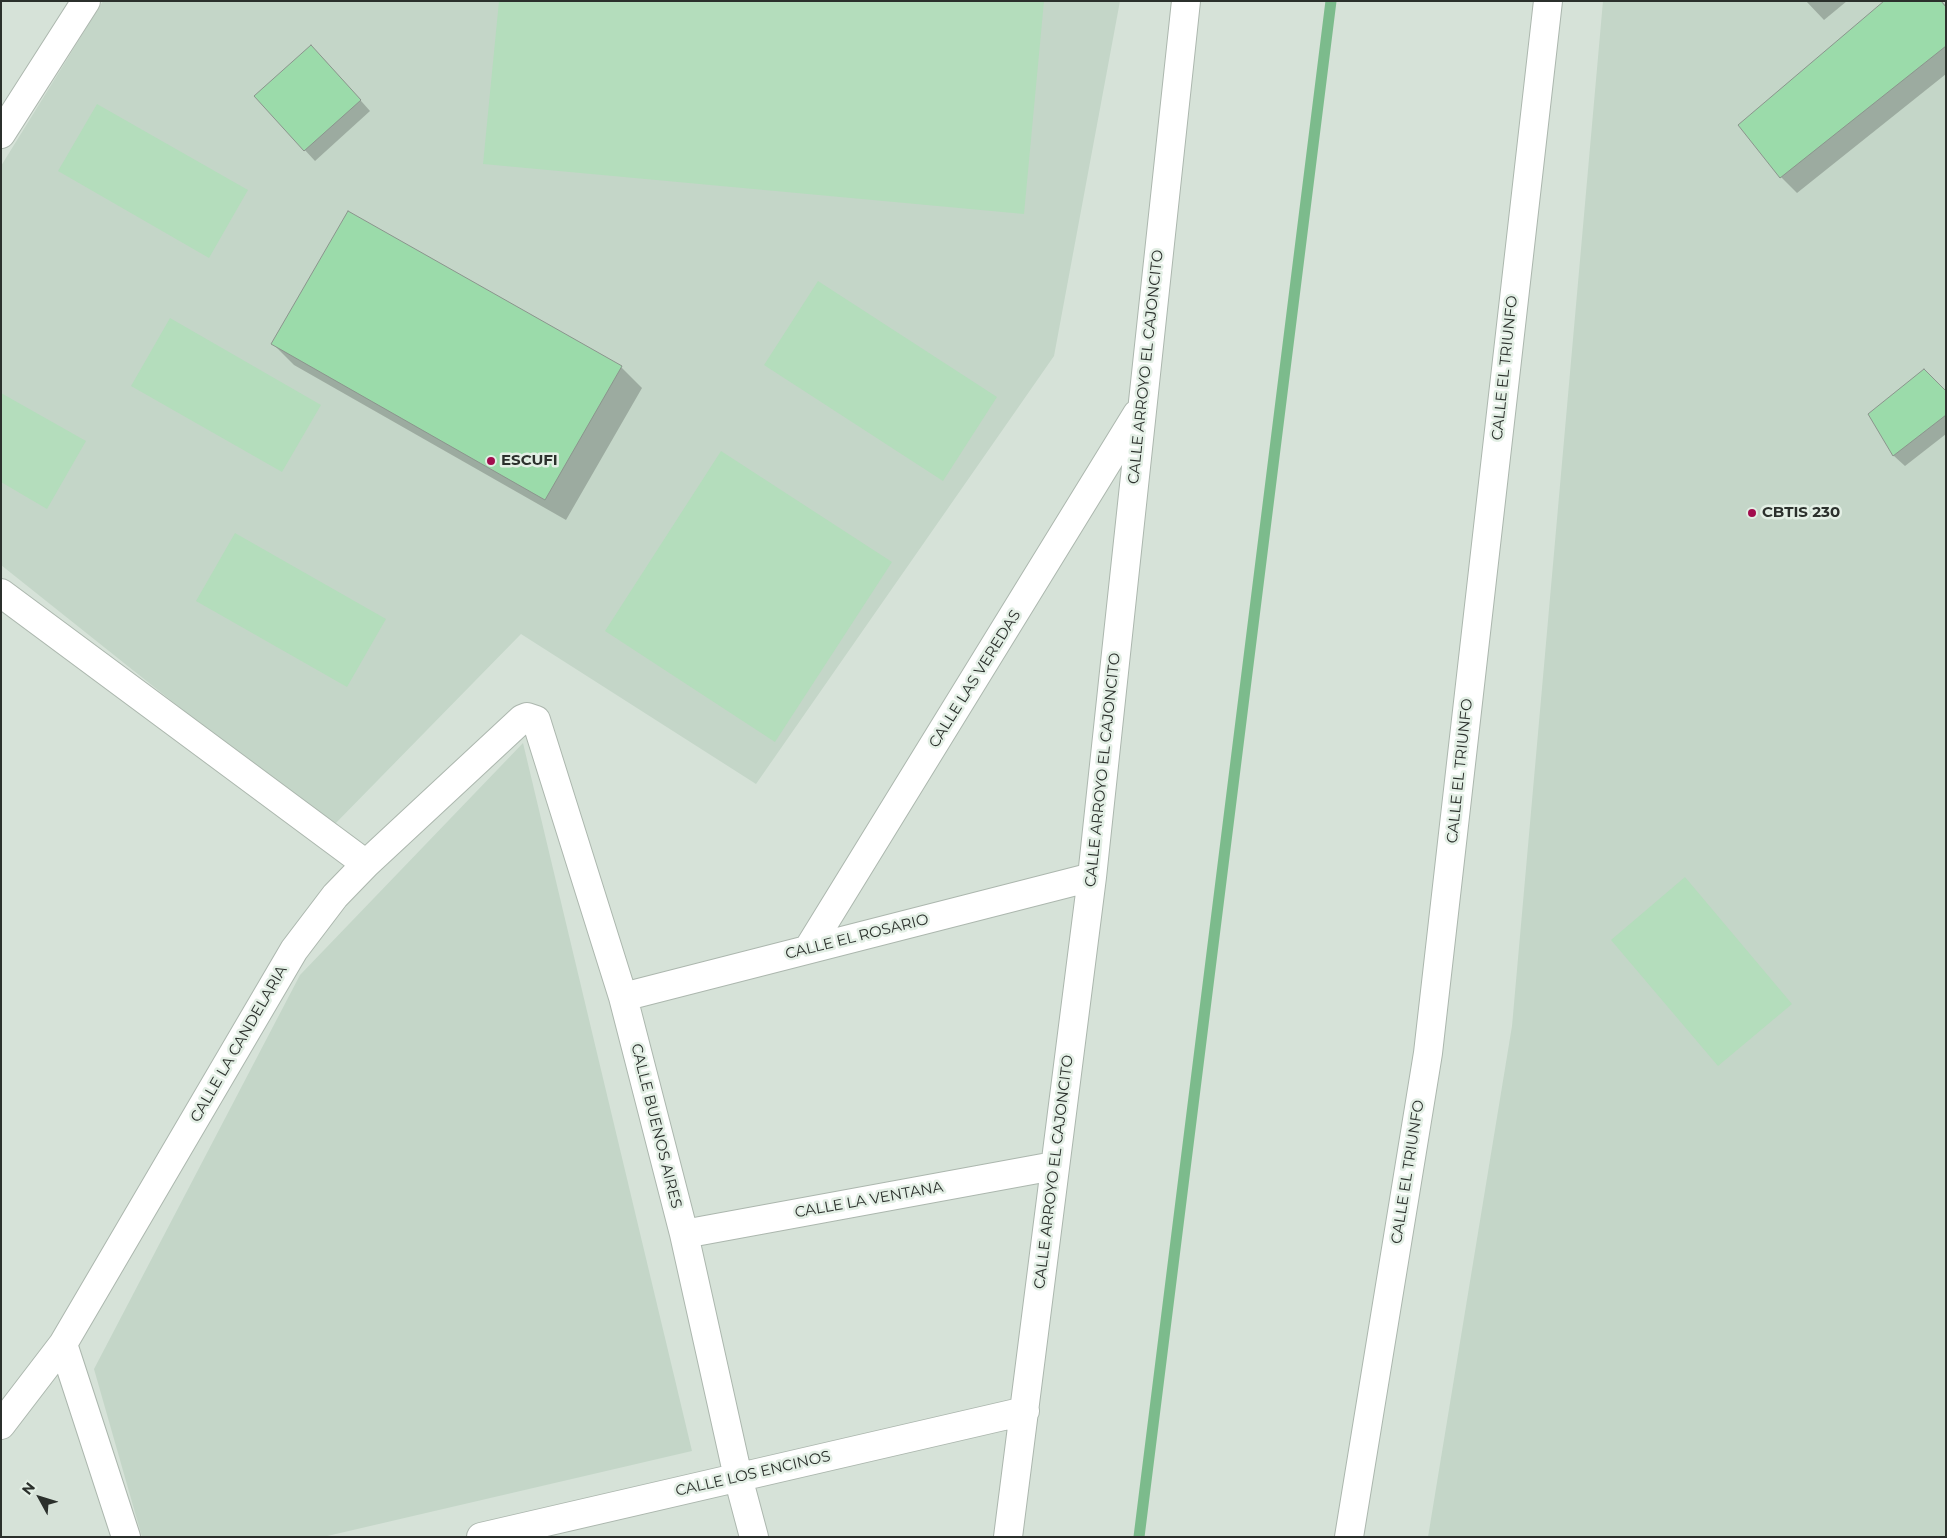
<!DOCTYPE html>
<style>
body{margin:0}
#map{position:relative;width:1947px;height:1538px;overflow:hidden;background:#d6e2d8;font-family:Montserrat,sans-serif}
canvas{display:block}
.frame{position:absolute;inset:0;border:2px solid #2b302c;pointer-events:none}
.north{position:absolute;left:15px;top:1473px;width:50px;height:50px;-webkit-text-stroke:4px #e3efe5;paint-order:stroke;rotate:309deg;font-size:14px;font-weight:700;line-height:20px;text-align:center;color:#2b302c}
.north::after{content:'';display:block;margin:auto;width:18px;height:22px;background:#2b302c;clip-path:polygon(50% 0,100% 100%,50% 72%,0 100%)}
</style>
<div id="map">
<canvas width="1947" height="1538"></canvas>
<div class="frame"></div>
<div class="north">N</div>
</div>
<script>
const g = document.querySelector('canvas').getContext('2d');
g.lineJoin = 'round';
function fillPath(path, color) {
  g.fillStyle = color;
  g.fill(path, 'evenodd');
}
function poly(rows) {
  const path = new Path2D();
  for (const r of rows) {
    path.moveTo(r[0], r[1]);
    for (let i = 2; i < r.length; i += 2) path.lineTo(r[i], r[i + 1]);
  }
  return path;
}
function stroke(path, color, width, dash) {
  g.strokeStyle = color;
  g.lineWidth = width;
  g.lineCap = dash ? 'butt' : 'round';
  g.setLineDash(dash || []);
  g.stroke(path);
}
function drawText(font, color, halo, rows, align = 'center') {
  g.font = font + ' Montserrat,sans-serif';
  g.lineWidth = 5;
  g.setLineDash([]);
  g.textBaseline = 'middle';
  g.strokeStyle = halo;
  g.fillStyle = color;
  for (const [text, x, y, turn = 0] of rows) {
    g.save();
    g.translate(x, y);
    g.rotate((+turn || 0) * Math.PI / 180);
    g.textAlign = isNaN(turn) ? turn : align;
    if (halo) g.strokeText(text, 0, 0);
    g.fillText(text, 0, 0);
    g.restore();
  }
}
fillPath(poly([
 [103,1,1120,1,1054,356,756,784,521,634,331,828,1,565,1,166],
 [1603,1,1946,1,1946,1537,1428,1537,1512,1026],
 [523,743,692,1451,323,1537,142,1537,94,1369,300,975]
]), '#c4d6c8');
fillPath(poly([
 [499,1,1044,1,1024,214,483,164],
 [97,104,248,190,209,258,58,171],
 [818,281,997,397,943,481,764,365],
 [170,318,321,405,282,472,131,386],
 [1,393,86,441,47,509,1,482],
 [721,451,892,562,775,742,605,631],
 [235,533,386,619,347,687,196,601],
 [1685,877,1792,1004,1718,1066,1611,940]
]), '#b4ddbc');
fillPath(poly([
 [1806,1,1847,1,1824,20],
 [1886,1,1942,1,1946,6,1946,74,1797,193,1781,177],
 [322,57,370,111,315,161,256,97],
 [273,344,621,367,642,388,566,520,294,365],
 [1946,393,1946,434,1905,466,1894,456,1870,414]
]), '#0003');
stroke(poly([
 [1139,1537,1331,1]
]), '#7cbb8c', 11);
const building = poly([
 [1884,1,1941,1,1946,7,1946,46,1780,178,1738,125,1884,1],
 [311,45,361,100,304,151,254,96,311,45],
 [348,211,622,366,545,500,271,344,348,211],
 [1924,369,1946,391,1946,415,1893,456,1868,414,1924,369]
]);
fillPath(building, '#9bdbaa');
stroke(building, '#8b958d', 1);
const minor = poly([
 [1,134,86,1],
 [1,593,366,864],
 [808,949,1137,414],
 [623,997,1092,877],
 [684,1234,1054,1166],
 [63,1344,126,1537],
 [1,1425,63,1344,294,950,335,896,366,864,522,719,527,717,536,720,623,997,684,1234,738,1477,754,1537],
 [481,1537,1025,1411],
 [1008,1537,1092,877,1186,1],
 [1349,1537,1428,1053,1548,1]
]);
stroke(minor, '#acb7ae', 30);
stroke(minor, '#fff', 28);
for (const [x, y, r, color] of [
 [491,461,5,"#a20d4e"],
 [1752,513,5,"#a20d4e"]
]) {
  const dot = new Path2D();
  dot.arc(x, y, r, 0, 2 * Math.PI);
  g.fillStyle = color;
  g.fill(dot);
  stroke(dot, '#e3efe5', 2);
}
drawText('15px', '#2b302c', '#e3efe5', [
 ["CALLE ARROYO EL CAJONCITO",1146,367,-84],
 ["CALLE EL TRIUNFO",1505,368,-84],
 ["CALLE LAS VEREDAS",975,679,-58],
 ["CALLE ARROYO EL CAJONCITO",1103,770,-84],
 ["CALLE EL TRIUNFO",1460,771,-84],
 ["CALLE EL ROSARIO",857,937,-14],
 ["CALLE LA CANDELARIA",239,1044,-60],
 ["CALLE BUENOS AIRES",656,1126,76],
 ["CALLE ARROYO EL CAJONCITO",1054,1172,-83],
 ["CALLE EL TRIUNFO",1408,1172,-81],
 ["CALLE LA VENTANA",869,1200,-10],
 ["CALLE LOS ENCINOS",753,1474,-13]
]);
drawText('bold 15px', '#2b302c', '#e3efe5', [
 ["ESCUFI",501,461],
 ["CBTIS 230",1762,513]
], 'left');
</script>
